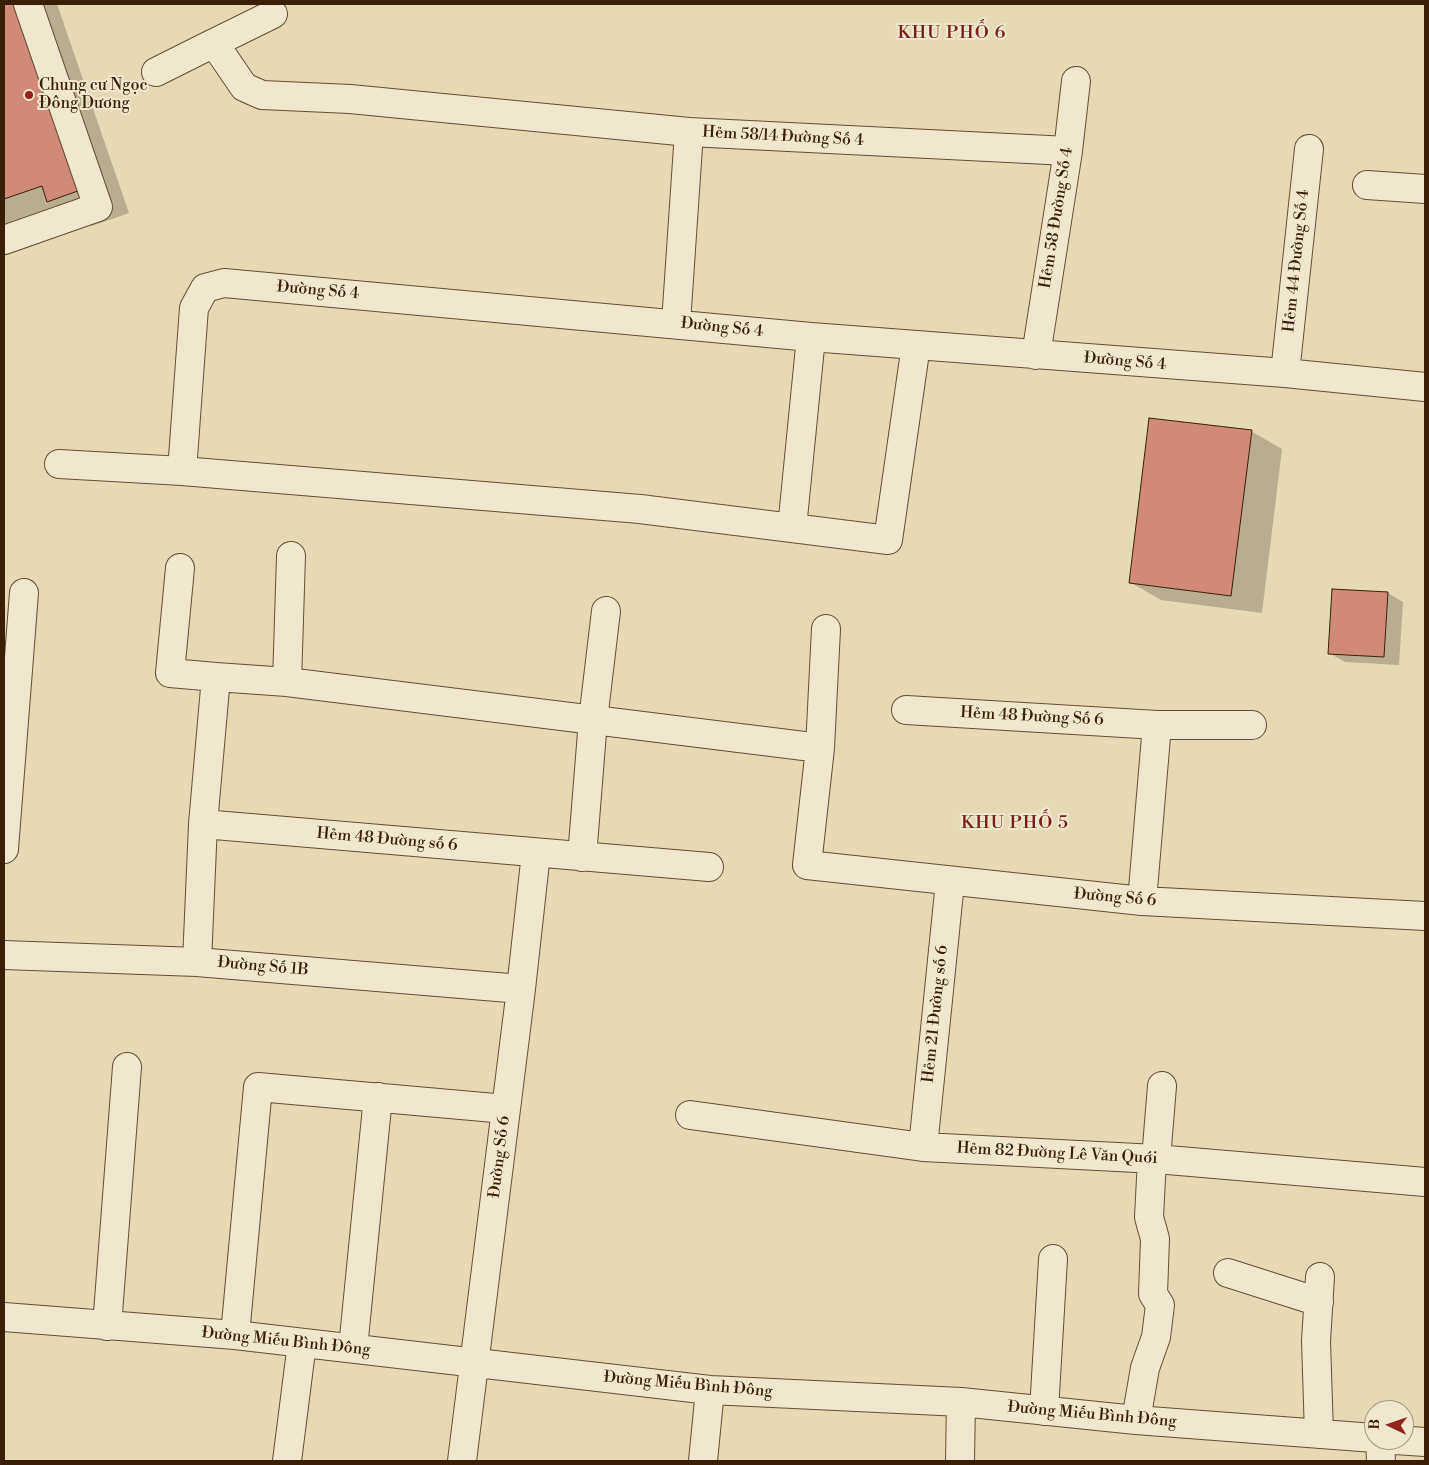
<!DOCTYPE html>
<meta charset="utf-8">
<style>
body{margin:0}
#map{position:relative;width:1429px;height:1465px;overflow:hidden;background:#e6dab3;font-family:"Libre Bodoni",serif}
canvas{display:block}
.frame{position:absolute;inset:0;border:5px solid #392004;pointer-events:none}
.north{position:absolute;left:1364px;top:1400px;width:50px;height:50px;box-sizing:border-box;background:#efe7ce;border:1px solid #a6977d;border-radius:50%;rotate:273deg;font-size:14px;font-weight:700;line-height:20px;text-align:center;color:#392004}
.north::after{content:'';display:block;margin:auto;width:18px;height:22px;background:#8f2418;clip-path:polygon(50% 0,100% 100%,50% 72%,0 100%)}
</style>
<div id="map">
<canvas width="1429" height="1465"></canvas>
<div class="frame"></div>
<div class="north">B</div>
</div>
<script>
const g = document.querySelector('canvas').getContext('2d');
g.lineJoin = 'round';
function fillPath(path, color) {
  g.fillStyle = color;
  g.fill(path, 'evenodd');
}
function poly(rows) {
  const path = new Path2D();
  for (const r of rows) {
    path.moveTo(r[0], r[1]);
    for (let i = 2; i < r.length; i += 2) path.lineTo(r[i], r[i + 1]);
  }
  return path;
}
function stroke(path, color, width, dash) {
  g.strokeStyle = color;
  g.lineWidth = width;
  g.lineCap = dash ? 'butt' : 'round';
  g.setLineDash(dash || []);
  g.stroke(path);
}
function drawText(font, color, halo, rows, align = 'center') {
  g.font = font + ' "Libre Bodoni",serif';
  g.lineWidth = 4;
  g.setLineDash([]);
  g.textBaseline = 'middle';
  g.strokeStyle = halo;
  g.fillStyle = color;
  for (const [text, x, y, turn = 0] of rows) {
    g.save();
    g.translate(x, y);
    g.rotate((+turn || 0) * Math.PI / 180);
    g.textAlign = isNaN(turn) ? turn : align;
    if (halo) g.strokeText(text, 0, 0);
    g.fillText(text, 0, 0);
    g.restore();
  }
}
fillPath(poly([
 [4,4,57,4,129,213,92,226,73,215,39,227,44,242,4,256],
 [1251,431,1282,449,1262,613,1161,600,1130,582],
 [1333,590,1388,593,1403,602,1399,665,1345,662,1329,653]
]), '#0003');
const building = poly([
 [4,4,23,4,86,188,47,202,42,186,4,199,4,4],
 [1149,418,1252,430,1231,596,1129,583,1149,418],
 [1332,589,1388,592,1384,657,1328,654,1332,589]
]);
fillPath(building, '#d08a75');
stroke(building, '#392004', 1);
const minor = poly([
 [214,43,273,14],
 [156,72,214,43,244,87,262,95,350,99,689,132],
 [1367,185,1425,189],
 [4,240,98,207,28,4],
 [676,323,689,132,1068,151],
 [1036,355,1068,151,1076,81],
 [1285,373,1309,149],
 [59,464,182,471,640,509,888,540,916,345],
 [182,471,194,308,205,288,224,283,811,337,1285,373,1425,387],
 [792,528,811,337],
 [180,568,170,673,216,677],
 [826,629,820,748,807,865,1142,901,1425,916],
 [287,682,291,556],
 [906,710,1157,725],
 [203,824,216,677,287,682,820,748],
 [4,849,24,593],
 [582,857,593,720,606,611],
 [1142,901,1157,725,1252,725],
 [4,955,197,962,521,989],
 [197,962,203,824,709,867],
 [690,1115,923,1147,1156,1159,1425,1182],
 [923,1147,950,882],
 [1156,1159,1162,1086],
 [1228,1273,1319,1302],
 [4,1317,235,1335,710,1390,961,1402,1136,1420,1374,1438],
 [107,1326,127,1067],
 [235,1335,258,1087,506,1109],
 [353,1348,378,1097],
 [1044,1411,1053,1259],
 [1136,1420,1145,1368,1156,1337,1160,1305,1153,1294,1155,1239,1149,1217,1152,1159],
 [1319,1434,1316,1341,1320,1277],
 [1380,1440,1381,1461],
 [1395,1440,1425,1442],
 [287,1461,302,1343],
 [462,1461,521,989,536,853],
 [703,1461,710,1390],
 [960,1461,961,1402]
]);
stroke(minor, '#644e30', 30);
stroke(minor, '#efe7ce', 28);
for (const [x, y, r, color] of [
 [29,95,5,"#8f2418"]
]) {
  const dot = new Path2D();
  dot.arc(x, y, r, 0, 2 * Math.PI);
  g.fillStyle = color;
  g.fill(dot);
  stroke(dot, '#efe7ce', 2);
}
drawText('16px', '#392004', '#efe7ce', [
 ["Chung cư Ngọc",39,86],
 ["Đông Dương",39,104]
], 'left');
drawText('16px', '#392004', '#efe7ce', [
 ["Hẻm 58/14 Đường Số 4",783,137,3],
 ["Hẻm 58 Đường Số 4",1057,218,-81],
 ["Hẻm 44 Đường Số 4",1297,261,-84],
 ["Đường Số 4",318,291,5],
 ["Đường Số 4",722,328,6],
 ["Đường Số 4",1125,362,5],
 ["Hẻm 48 Đường Số 6",1032,717,3],
 ["Hẻm 48 Đường số 6",387,840,5],
 ["Đường Số 6",1115,898,5],
 ["Đường Số 1B",263,967,5],
 ["Hẻm 21 Đường số 6",936,1014,-84],
 ["Hẻm 82 Đường Lê Văn Quới",1057,1154,3],
 ["Đường Số 6",500,1157,-83],
 ["Đường Miếu Bình Đông",286,1342,6],
 ["Đường Miếu Bình Đông",688,1385,5],
 ["Đường Miếu Bình Đông",1092,1415,5]
]);
g.letterSpacing = '1px';
drawText('18px', '#7a1f14', '#efe7ce', [
 ["KHU PHỐ 6",952,34],
 ["KHU PHỐ 5",1015,824]
]);
g.letterSpacing = '0px';
</script>
